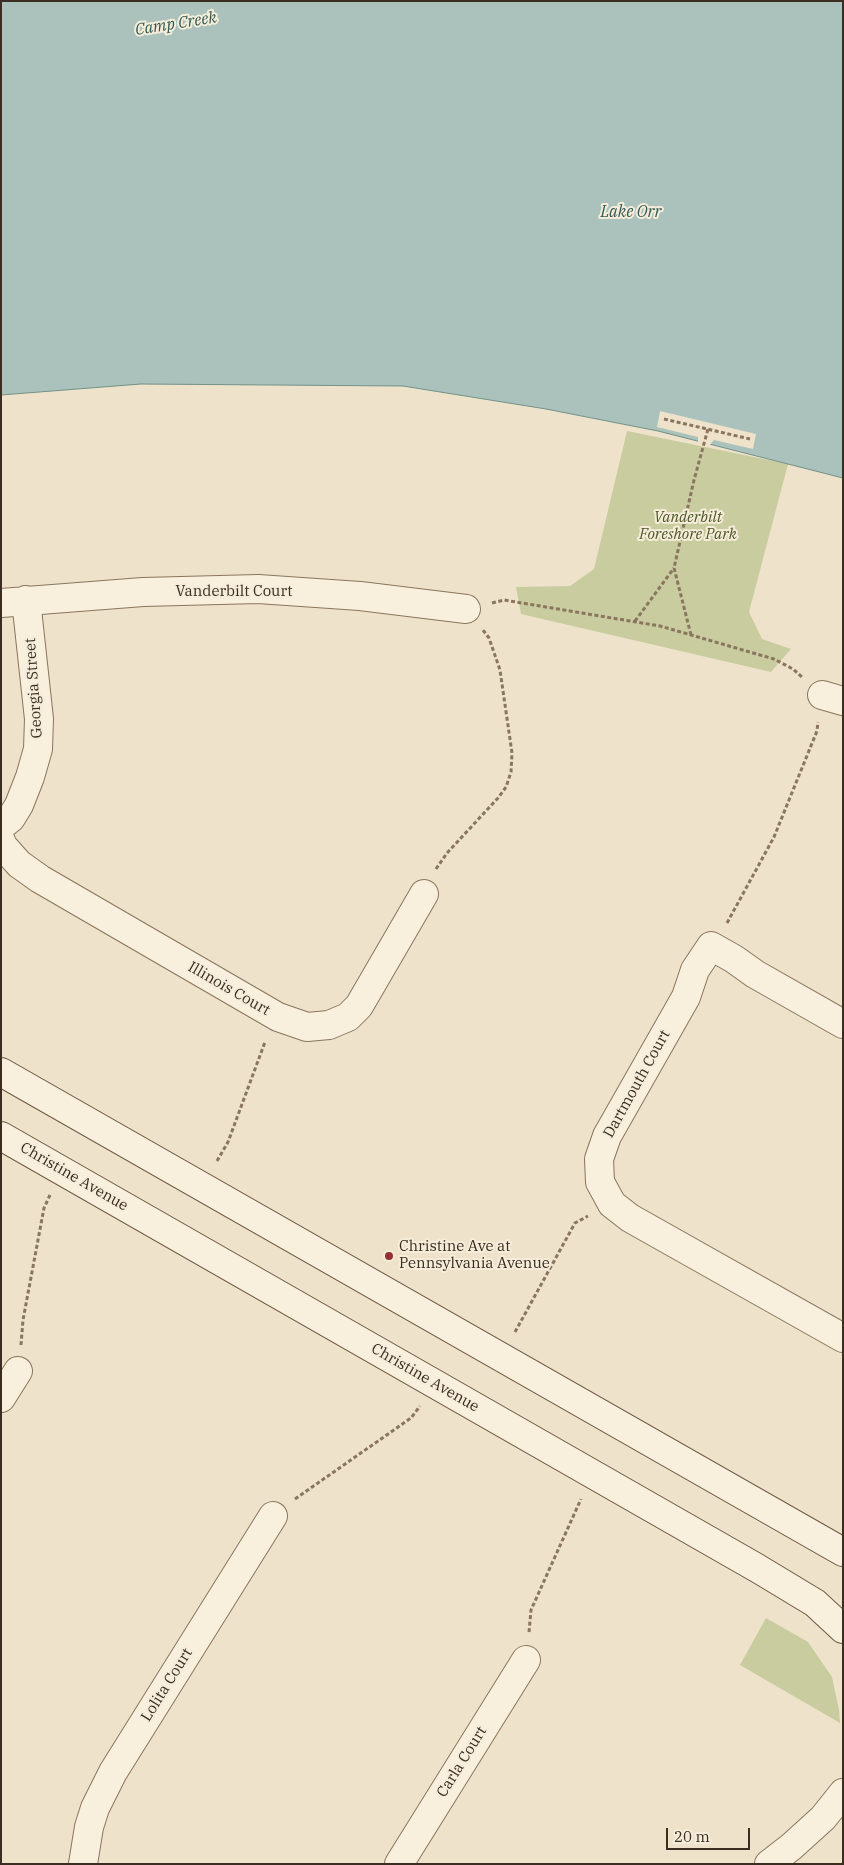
<!DOCTYPE html>
<style>
body{margin:0}
#map{position:relative;width:844px;height:1865px;overflow:hidden;background:#eee2ca;font-family:"IBM Plex Serif",serif}
canvas{display:block}
.frame{position:absolute;inset:0;border:2px solid #3b2d21;pointer-events:none}
.scale{position:absolute;left:666px;top:1828px;width:84px;height:22px;box-sizing:border-box;border:2px solid #3b2d21;border-top:0;padding-left:6px;font-size:15px;line-height:18px;white-space:nowrap;color:#3b2d21;-webkit-text-stroke:4px #f5edd9;paint-order:stroke}
</style>
<div id="map">
<canvas width="844" height="1865"></canvas>
<div class="frame"></div>
<div class="scale">20 m</div>
</div>
<script>
const g = document.querySelector('canvas').getContext('2d');
g.lineJoin = 'round';
function fillPath(path, color) {
  g.fillStyle = color;
  g.fill(path, 'evenodd');
}
function poly(rows) {
  const path = new Path2D();
  for (const r of rows) {
    path.moveTo(r[0], r[1]);
    for (let i = 2; i < r.length; i += 2) path.lineTo(r[i], r[i + 1]);
  }
  return path;
}
function stroke(path, color, width, dash) {
  g.strokeStyle = color;
  g.lineWidth = width;
  g.lineCap = dash ? 'butt' : 'round';
  g.setLineDash(dash || []);
  g.stroke(path);
}
function drawText(font, color, halo, rows, align = 'center') {
  g.font = font + ' "IBM Plex Serif",serif';
  g.lineWidth = 4;
  g.setLineDash([]);
  g.textBaseline = 'middle';
  g.strokeStyle = halo;
  g.fillStyle = color;
  for (const [text, x, y, turn = 0] of rows) {
    g.save();
    g.translate(x, y);
    g.rotate((+turn || 0) * Math.PI / 180);
    g.textAlign = isNaN(turn) ? turn : align;
    if (halo) g.strokeText(text, 0, 0);
    g.fillText(text, 0, 0);
    g.restore();
  }
}
fillPath(poly([
 [627,431,788,464,749,612,762,639,791,649,771,672,521,614,516,587,570,586,594,569],
 [766,1618,808,1642,832,1677,839,1710,840,1723,740,1665]
]), '#c8cc9e');
const water = poly([
 [1,1,843,1,843,478,658,431,546,409,403,386,141,384,1,395,1,1]
]);
fillPath(water, '#aac2bb');
stroke(water, '#719188', 1);
fillPath(poly([
 [660,411,756,434,753,449,714,440,709,446,698,443,698,437,657,427]
]), '#eee2ca');
const street = poly([
 [1,603,143,592,258,589,360,596,466,609],
 [822,695,843,701],
 [1,826,11,818,19,805,30,777,38,749,39,719,26,600],
 [1,841,3,846,19,864,40,879,278,1017,307,1027,329,1025,348,1017,359,1006,424,894],
 [843,1024,755,974,734,959,711,946,695,970,686,997,607,1136,599,1159,600,1182,612,1204,630,1218,843,1338],
 [1,1398,18,1371],
 [83,1864,89,1827,95,1808,113,1772,273,1516],
 [399,1864,526,1660],
 [769,1864,791,1847,823,1818,843,1793]
]);
const secondary = poly([
 [1,1072,843,1552],
 [1,1136,757,1568,815,1603,843,1629]
]);
stroke(street, '#8a755e', 30);
stroke(secondary, '#6c5641', 30);
stroke(poly([
 [664,419,750,439],
 [492,603,504,600,660,626,774,659,793,669,803,678],
 [635,621,674,568],
 [691,635,674,568,694,480,708,429],
 [436,869,447,853,498,798,506,787,511,772,512,753,500,670,489,638,483,630],
 [727,923,774,837,817,731,818,722],
 [217,1161,228,1142,265,1042],
 [515,1332,575,1223,588,1216],
 [21,1345,23,1320,44,1208,50,1195],
 [295,1499,411,1418,420,1406],
 [529,1632,531,1610,581,1499]
]), '#8a755e', 3, [4, 2.5]);
stroke(street, '#f8f0dd', 28);
stroke(secondary, '#f8f0dd', 28);
for (const [x, y, r, color] of [
 [389,1256,5,"#983033"]
]) {
  const dot = new Path2D();
  dot.arc(x, y, r, 0, 2 * Math.PI);
  g.fillStyle = color;
  g.fill(dot);
  stroke(dot, '#f5edd9', 2);
}
drawText('italic 15px', '#4c5729', '#f5edd9', [
 ["Vanderbilt",688,518],
 ["Foreshore Park",688,535]
]);
drawText('15px', '#3b2d21', '#f5edd9', [
 ["Vanderbilt Court",234,592],
 ["Georgia Street",34,688,-94],
 ["Illinois Court",229,989,30],
 ["Dartmouth Court",637,1084,-61],
 ["Christine Avenue",74,1177,30],
 ["Christine Avenue",425,1378,30],
 ["Lolita Court",167,1685,-58],
 ["Carla Court",462,1762,-58]
]);
drawText('15px', '#3b2d21', '#f5edd9', [
 ["Christine Ave at",399,1247],
 ["Pennsylvania Avenue",399,1264]
], 'left');
drawText('italic 16px', '#315a57', '#f5edd9', [
 ["Camp Creek",176,24,-9],
 ["Lake Orr",631,212]
]);
</script>
